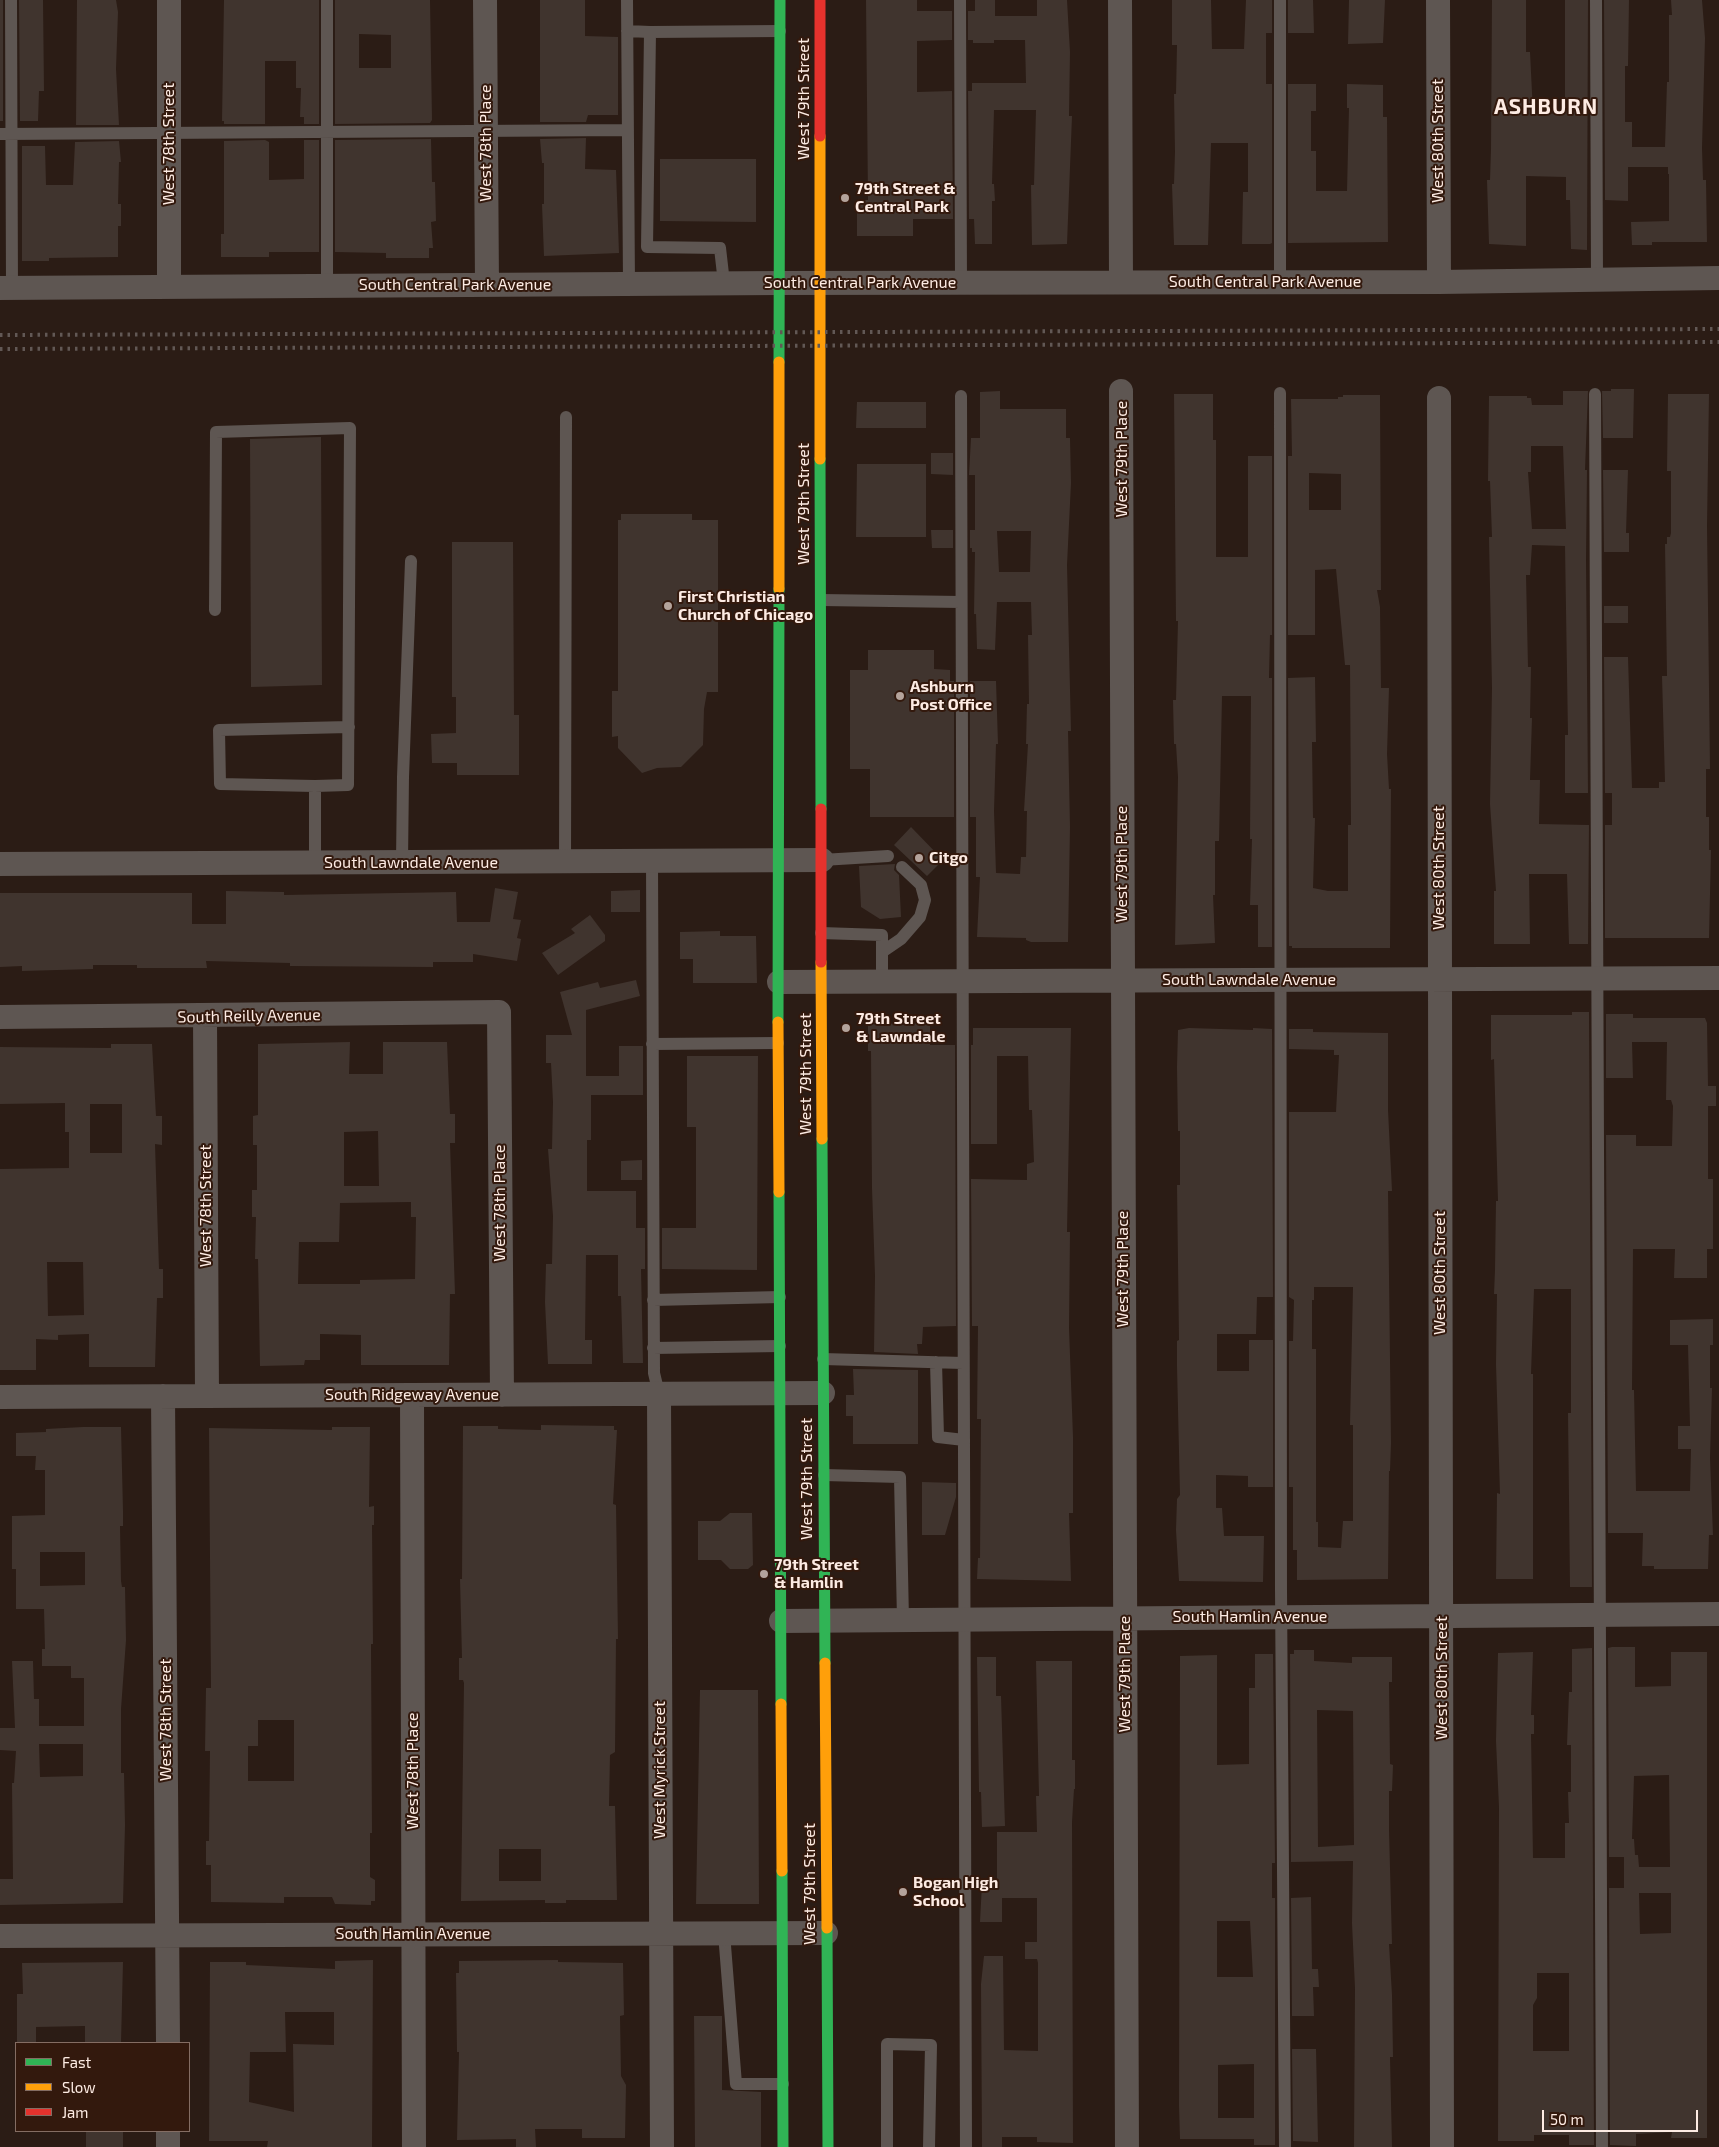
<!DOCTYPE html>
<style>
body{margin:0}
#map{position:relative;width:1719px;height:2147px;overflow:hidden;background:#2b1c15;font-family:"Exo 2",sans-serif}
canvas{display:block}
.legend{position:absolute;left:15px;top:2042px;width:175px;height:90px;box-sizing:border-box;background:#33190d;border:1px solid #846d63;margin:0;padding:6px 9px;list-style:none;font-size:15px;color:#fdebe3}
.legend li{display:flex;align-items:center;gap:10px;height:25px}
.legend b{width:25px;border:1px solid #846d63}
.scale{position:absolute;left:1542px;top:2110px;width:156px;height:22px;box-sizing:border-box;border:2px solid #fdebe3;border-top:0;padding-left:6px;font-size:15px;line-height:18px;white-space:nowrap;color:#fdebe3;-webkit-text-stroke:4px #33190d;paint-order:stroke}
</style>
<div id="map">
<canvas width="1719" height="2147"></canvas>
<ul class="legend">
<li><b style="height:6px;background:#30b455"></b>Fast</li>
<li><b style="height:6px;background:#ff9f0a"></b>Slow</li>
<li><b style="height:6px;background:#e5322d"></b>Jam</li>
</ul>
<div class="scale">50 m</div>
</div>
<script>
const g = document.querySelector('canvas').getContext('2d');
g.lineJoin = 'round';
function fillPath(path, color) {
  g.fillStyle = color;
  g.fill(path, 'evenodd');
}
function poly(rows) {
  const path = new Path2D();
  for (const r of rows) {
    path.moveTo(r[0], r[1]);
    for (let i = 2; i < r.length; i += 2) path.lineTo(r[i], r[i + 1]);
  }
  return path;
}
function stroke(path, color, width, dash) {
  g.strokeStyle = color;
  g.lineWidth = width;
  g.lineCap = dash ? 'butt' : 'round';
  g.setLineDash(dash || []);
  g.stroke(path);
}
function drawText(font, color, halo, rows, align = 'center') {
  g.font = font + ' "Exo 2",sans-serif';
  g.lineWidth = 4;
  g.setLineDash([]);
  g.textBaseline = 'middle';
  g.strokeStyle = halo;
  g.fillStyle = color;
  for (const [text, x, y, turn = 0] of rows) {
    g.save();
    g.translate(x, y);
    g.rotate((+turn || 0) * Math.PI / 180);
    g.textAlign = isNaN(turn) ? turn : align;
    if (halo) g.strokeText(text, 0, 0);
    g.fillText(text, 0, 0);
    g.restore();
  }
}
fillPath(poly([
 [0,0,3,0,3,121,0,121],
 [19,0,43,0,44,91,39,91,38,121,20,121],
 [77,0,116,0,118,12,116,69,119,125,76,125],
 [224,0,319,0,319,124,304,124,304,117,300,117,301,88,296,88,296,61,265,61,265,124,224,124,224,121,222,121],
 [335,0,430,0,432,120,430,123,335,124],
 [359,34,391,35,391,68,359,68],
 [540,0,585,0,585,36,618,37,618,115,588,115,586,122,540,122],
 [866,0,917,0,917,11,952,11,952,40,917,41,917,92,952,91,953,219,913,219,913,236,857,236,857,200,868,200],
 [975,0,995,0,995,16,1037,16,1037,0,1067,0,1070,52,1069,116,1072,116,1067,244,1032,245,1031,185,1034,185,1036,110,994,110,992,184,994,184,995,201,992,201,992,244,975,244,974,219,969,219,968,91,972,91,972,83,1026,83,1025,40,994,40,994,43,973,43,973,40,968,40,968,11,975,11],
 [1172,0,1211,0,1212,49,1244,49,1246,0,1272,0,1272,33,1266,33,1266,84,1272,84,1272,243,1270,244,1242,244,1243,192,1248,192,1248,143,1211,143,1208,245,1174,245,1172,184,1174,184,1175,152,1174,94,1176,94,1177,45,1172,45],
 [1288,0,1313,0,1314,33,1288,33],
 [1349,0,1385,0,1383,43,1348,44],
 [1492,0,1526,0,1526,52,1530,52,1533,113,1565,114,1565,0,1588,0,1587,250,1571,249,1570,200,1566,200,1566,177,1526,176,1526,246,1489,244,1487,180,1490,180,1491,149],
 [1604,0,1629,0,1628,66,1625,66,1625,122,1632,122,1632,147,1665,147,1667,82,1669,82,1669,15,1672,15,1671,0,1702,0,1705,38,1702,148,1703,180,1706,180,1707,242,1652,242,1652,245,1632,245,1631,222,1669,221,1669,174,1668,174,1668,167,1628,167,1628,201,1605,200],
 [1288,84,1316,84,1316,111,1311,111,1311,151,1316,151,1316,191,1347,191,1349,108,1347,108,1347,84,1383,85,1383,117,1387,117,1388,242,1288,243],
 [586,138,585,169,616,170,619,253,544,256,542,204,544,204,544,163,542,163,540,139],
 [431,139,432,182,435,182,436,221,431,222,433,248,429,248,429,258,386,258,386,253,335,252,335,140],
 [265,140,269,142,269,180,304,179,304,140,319,140,319,252,269,252,269,257,221,257,221,234,224,234,224,141],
 [119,141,121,162,119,162,118,204,121,204,121,226,118,226,118,257,49,258,49,261,22,261,22,146,45,146,46,185,73,185,75,142],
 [660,159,756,159,756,222,660,221],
 [1611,389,1634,389,1633,438,1603,438,1602,391,1611,391],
 [1000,391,1000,409,1066,409,1066,438,1070,438,1071,483,1067,565,1071,731,1068,731,1070,827,1068,942,1031,942,1026,940,1026,938,977,937,980,877,976,877,976,817,970,817,970,681,996,681,998,744,996,744,994,811,996,873,1020,874,1021,857,1026,857,1027,811,1024,811,1028,744,1026,744,1027,704,1029,704,1028,635,1032,635,1031,602,997,602,995,650,977,649,976,614,974,614,975,552,972,552,972,548,970,548,970,530,975,530,975,475,969,475,971,438,980,438,980,392],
 [997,531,1031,531,1030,572,999,572],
 [1563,391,1588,391,1585,470,1587,470,1586,560,1588,793,1565,793,1565,735,1568,735,1565,546,1532,545,1530,575,1526,575,1528,667,1531,667,1530,718,1532,718,1530,780,1540,780,1539,824,1589,825,1588,944,1569,944,1567,874,1529,874,1530,944,1494,944,1494,891,1496,891,1490,804,1492,688,1489,537,1492,537,1490,481,1488,481,1489,396,1527,396,1527,398,1531,398,1532,405,1563,405],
 [1531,446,1563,446,1566,529,1532,529,1528,472,1531,472],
 [1174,394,1213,394,1213,440,1216,440,1216,557,1248,557,1248,456,1272,456,1272,635,1270,635,1269,678,1272,678,1272,947,1258,947,1258,905,1250,905,1252,839,1250,839,1251,696,1222,696,1219,841,1215,841,1215,895,1213,895,1215,943,1175,945,1178,777,1176,744,1174,744,1173,700,1176,700,1178,621,1176,621],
 [1668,394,1709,394,1707,526,1710,769,1706,769,1706,817,1709,817,1709,850,1711,850,1709,938,1605,938,1605,825,1612,825,1612,793,1605,793,1604,657,1628,657,1632,788,1659,788,1659,782,1665,782,1662,676,1667,676,1665,544,1667,544,1667,537,1670,537,1671,533,1671,471,1667,471],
 [1343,395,1380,395,1381,590,1377,590,1380,607,1381,688,1389,688,1387,754,1389,789,1391,789,1390,948,1292,948,1292,946,1289,946,1288,678,1315,677,1316,742,1312,742,1313,818,1315,818,1313,888,1328,891,1348,891,1348,825,1351,825,1350,665,1345,665,1336,569,1315,570,1315,635,1288,635,1288,456,1292,456,1291,399,1338,399,1338,397,1343,397],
 [1309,473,1341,474,1341,510,1309,510],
 [857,402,926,402,926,428,856,428],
 [321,437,322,685,251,687,250,439],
 [931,453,953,453,953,475,931,474],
 [857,464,926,464,926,537,856,537],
 [1603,470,1628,470,1626,533,1629,533,1629,552,1604,552],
 [621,514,692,514,692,520,718,520,718,692,707,692,704,709,703,745,681,767,657,768,642,773,618,748,618,736,612,737,612,691,618,691,618,520,621,520],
 [931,530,953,530,953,548,932,548],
 [452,542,513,542,514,715,519,715,519,775,457,775,457,763,432,763,431,734,456,733,456,697,452,697],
 [1604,606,1628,606,1628,623,1604,623],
 [868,650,934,650,934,669,950,670,950,681,954,681,954,817,870,817,870,769,850,769,850,670,868,670],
 [911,827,943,860,927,876,894,845],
 [895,864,894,870,899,875,901,917,880,919,861,907,859,866],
 [495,888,518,892,513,919,521,920,517,938,521,939,517,961,473,954,473,962,433,962,433,967,290,966,290,963,206,961,207,968,137,968,137,965,93,965,93,969,22,971,22,966,0,967,0,893,192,893,192,924,226,924,226,891,284,892,284,895,456,892,457,922,490,922],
 [640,890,640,912,611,912,611,891],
 [590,915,605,935,605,941,558,975,542,953,575,933,571,929],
 [720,931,720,936,756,936,757,983,693,983,693,959,680,959,680,932],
 [636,980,640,996,586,1010,586,1076,619,1076,619,1046,643,1046,643,1095,591,1095,591,1140,587,1140,587,1191,636,1191,636,1228,645,1228,645,1269,641,1269,643,1363,623,1363,621,1296,618,1296,618,1255,586,1255,585,1340,592,1340,592,1364,548,1364,545,1302,546,1264,552,1264,553,1216,548,1149,552,1149,553,1102,551,1063,546,1063,546,1035,572,1035,560,992,598,982,600,988],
 [1572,1012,1589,1012,1592,1587,1570,1587,1568,1413,1571,1413,1571,1289,1534,1289,1531,1374,1533,1374,1533,1579,1496,1579,1497,1493,1500,1494,1496,1364,1497,1294,1494,1294,1495,1270,1496,1201,1498,1201,1494,1059,1491,1060,1491,1015,1572,1015],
 [1606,1014,1633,1014,1633,1018,1705,1018,1707,1023,1708,1086,1716,1086,1716,1106,1708,1106,1708,1179,1713,1179,1713,1249,1707,1249,1707,1278,1674,1278,1675,1249,1633,1249,1632,1390,1634,1390,1636,1491,1690,1491,1691,1449,1678,1449,1678,1426,1690,1426,1688,1345,1670,1345,1670,1320,1713,1319,1713,1345,1710,1345,1710,1388,1712,1388,1710,1458,1713,1535,1709,1535,1708,1569,1654,1569,1654,1566,1642,1566,1643,1533,1608,1533,1606,1135,1636,1135,1636,1146,1672,1146,1673,1106,1671,1100,1666,1100,1667,1042,1632,1042,1633,1078,1606,1078],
 [930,1023,930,1045,955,1045,956,1326,923,1327,922,1344,917,1344,918,1354,874,1352,875,1276,872,1188,871,1051,868,1051,868,1024],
 [973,1028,1071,1028,1067,1232,1070,1232,1069,1328,1073,1437,1073,1513,1069,1513,1071,1581,977,1579,978,1558,980,1558,981,1419,977,1419,978,1326,972,1326,971,1179,1027,1180,1027,1164,1034,1162,1032,1110,1029,1110,1028,1056,997,1056,997,1144,971,1144,971,1045,973,1045],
 [1189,1028,1253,1030,1253,1028,1272,1029,1273,1297,1257,1297,1256,1334,1217,1334,1217,1371,1249,1371,1249,1340,1273,1340,1273,1487,1248,1487,1248,1476,1216,1475,1216,1508,1222,1508,1224,1536,1264,1536,1263,1582,1179,1581,1176,1530,1177,1499,1180,1495,1177,1366,1177,1341,1179,1340,1177,1185,1180,1185,1180,1131,1178,1131,1177,1067,1178,1030],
 [1289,1029,1313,1029,1313,1032,1388,1033,1388,1110,1392,1191,1388,1191,1391,1443,1390,1471,1389,1471,1388,1579,1297,1580,1297,1550,1293,1550,1293,1487,1289,1487,1289,1341,1293,1341,1294,1300,1289,1297,1289,1112,1336,1112,1339,1055,1334,1055,1334,1050,1289,1049],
 [1314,1287,1353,1287,1350,1425,1353,1425,1353,1521,1343,1521,1341,1548,1318,1547,1318,1522,1316,1522,1316,1349,1312,1349,1312,1300,1314,1300],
 [350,1042,349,1074,383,1074,383,1042,447,1042,450,1114,455,1114,455,1143,450,1143,455,1294,450,1294,449,1365,361,1365,361,1335,320,1334,320,1360,305,1360,304,1365,260,1366,258,1259,255,1259,256,1217,252,1217,252,1190,257,1190,257,1145,253,1145,253,1116,258,1115,258,1044],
 [378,1131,379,1186,344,1186,344,1132],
 [411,1202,411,1217,416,1217,415,1279,360,1280,360,1284,298,1284,299,1242,339,1242,340,1203],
 [111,1044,152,1044,156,1116,162,1116,162,1145,155,1144,159,1269,163,1269,163,1298,157,1298,155,1367,89,1367,89,1334,58,1335,58,1340,36,1339,36,1370,0,1370,0,1169,69,1168,69,1132,65,1132,65,1103,0,1104,0,1047,111,1048],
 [90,1104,122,1104,122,1153,90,1153],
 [47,1262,83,1262,84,1315,48,1316],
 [687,1056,758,1056,757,1270,662,1269,662,1228,696,1228,696,1127,687,1127],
 [642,1160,642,1180,621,1180,621,1161],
 [853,1369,918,1370,918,1444,853,1444,853,1416,846,1416,846,1395,854,1395],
 [541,1425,614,1426,614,1430,617,1430,613,1504,616,1505,618,1639,616,1639,615,1752,610,1755,609,1806,615,1806,617,1900,566,1900,566,1903,545,1903,545,1900,461,1901,464,1683,463,1680,459,1680,459,1658,462,1658,460,1579,462,1579,463,1426,498,1426,498,1429,541,1430],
 [499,1849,541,1849,541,1881,499,1881],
 [83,1427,121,1427,123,1511,123,1526,120,1526,121,1581,122,1587,125,1587,126,1640,121,1709,121,1773,124,1773,125,1825,123,1903,0,1905,0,1879,13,1879,12,1783,14,1783,16,1751,0,1750,0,1728,15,1728,12,1661,33,1661,34,1699,39,1699,39,1726,84,1726,84,1678,71,1678,71,1666,42,1666,42,1649,45,1649,44,1609,16,1609,16,1569,12,1569,12,1516,45,1515,45,1470,35,1470,36,1456,16,1456,16,1433,46,1432,46,1429],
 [40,1552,85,1552,85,1585,40,1586],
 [39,1744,83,1744,83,1776,40,1777],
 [332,1427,370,1427,369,1507,374,1506,374,1525,372,1525,373,1644,371,1644,372,1833,370,1833,370,1877,375,1880,375,1901,371,1901,371,1905,335,1904,332,1897,284,1897,284,1903,211,1902,211,1865,206,1865,206,1841,209,1841,210,1751,205,1751,206,1688,211,1688,209,1428,332,1430],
 [258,1720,294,1720,294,1781,248,1781,248,1746,258,1746],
 [922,1482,956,1483,956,1497,945,1535,922,1535],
 [730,1513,752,1513,753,1565,748,1569,730,1569,721,1560,698,1560,698,1521,720,1521],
 [1612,1647,1635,1647,1635,1687,1671,1686,1671,1652,1707,1652,1707,2138,1671,2138,1672,2132,1636,2134,1636,2146,1610,2145,1609,1888,1624,1888,1624,1857,1609,1857,1608,1648],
 [1669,1775,1670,1867,1639,1867,1638,1855,1635,1855,1634,1839,1632,1839,1634,1776],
 [1639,1893,1671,1893,1671,1933,1640,1934],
 [1592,1648,1594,2145,1569,2145,1569,2135,1534,2135,1534,2141,1498,2141,1499,1807,1496,1741,1498,1653,1533,1652,1531,1715,1534,1715,1534,1734,1531,1734,1533,1858,1565,1858,1565,1823,1569,1823,1568,1792,1571,1792,1571,1745,1567,1745,1569,1692,1572,1692,1572,1649],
 [1537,1973,1569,1973,1569,2051,1533,2051,1533,2005,1537,1998],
 [1294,1650,1314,1650,1314,1661,1352,1663,1352,1657,1392,1657,1392,1682,1389,1682,1390,1764,1393,1765,1392,1791,1389,1791,1389,1830,1392,1944,1389,1944,1392,1995,1393,2057,1390,2057,1392,2147,1354,2147,1355,1988,1352,1923,1353,1861,1291,1862,1290,1654,1294,1654],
 [1317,1710,1353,1711,1354,1845,1318,1847],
 [1255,1654,1273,1654,1275,1863,1272,1863,1272,1898,1275,1898,1275,2145,1254,2145,1254,2139,1180,2139,1179,2105,1180,1656,1217,1655,1217,1765,1249,1764,1249,1688,1255,1688],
 [1217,1921,1250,1921,1253,1977,1217,1977],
 [1254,2064,1254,2118,1218,2118,1218,2065],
 [977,1657,996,1657,996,1696,1001,1696,1005,1826,982,1827,981,1792,979,1792],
 [1036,1661,1072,1661,1072,1760,1075,1760,1075,1789,1074,1789,1072,1822,1073,2143,1037,2142,1037,2137,1002,2137,1002,2147,982,2147,981,1984,984,1956,1003,1956,1004,2050,1038,2051,1038,1963,1037,1959,1025,1959,1025,1942,1037,1942,1037,1898,1002,1898,1002,1922,980,1922,982,1883,997,1883,997,1832,1037,1832,1036,1796,1039,1796],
 [700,1690,758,1690,759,1904,696,1904],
 [1311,1897,1312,1969,1318,1969,1319,1987,1313,1987,1314,2016,1292,2016,1291,1898],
 [373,1960,372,2147,267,2147,268,2141,209,2141,210,1962,246,1962,246,1965,335,1969,335,1961],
 [285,2012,334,2012,334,2045,293,2044,294,2112,249,2102,250,2052,286,2052],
 [558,1960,558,1962,623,1963,624,2015,620,2016,621,2076,626,2085,625,2138,582,2138,582,2129,535,2129,536,2147,516,2147,516,2139,457,2140,459,2052,457,2052,456,1973,459,1973,459,1961],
 [123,1962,121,2043,85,2043,85,2026,36,2027,36,2043,17,2043,17,1994,23,1994,22,1963],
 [694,2016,722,2016,722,2090,761,2092,761,2147,695,2147],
 [1292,2049,1316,2049,1318,2142,1293,2141],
 [86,2131,123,2131,123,2147,86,2147]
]), '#40342e');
stroke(poly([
 [11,0,12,288],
 [327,0,327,286],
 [627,0,629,284],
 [960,0,961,283],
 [1280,0,1280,282],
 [1596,0,1597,279],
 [627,31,650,32,647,247,720,248,724,283],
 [650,32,780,31],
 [0,134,628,130],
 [1280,393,1281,1590,1285,2147],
 [1595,394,1602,2147],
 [961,396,966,2147],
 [821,600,961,602],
 [215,610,216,432,350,428,348,785,315,786,315,863],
 [315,786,220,784,219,730,349,727],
 [822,860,888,856],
 [652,861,654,1373,659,1394],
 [402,862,403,777,411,561],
 [565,862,566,417],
 [821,933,882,935,882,982],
 [882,952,901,939,920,917,925,900,921,885,902,867],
 [652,1044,778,1043],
 [653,1300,780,1297],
 [653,1348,780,1346],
 [823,1359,963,1363],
 [936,1362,938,1437,964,1440],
 [824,1475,900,1477,903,1620],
 [724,1933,736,2084,783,2084],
 [887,2147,887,2044,931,2045,929,2147]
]), '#5e5652', 12);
stroke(poly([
 [169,0,169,287],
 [485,0,487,285],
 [1120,0,1121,282],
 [1438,0,1439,282],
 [0,288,780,283,1439,282,1719,278],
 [1121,391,1127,2147],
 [1439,398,1442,2147],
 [0,864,822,860],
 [779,982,1719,978],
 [0,1017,499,1012,502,1395],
 [205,1017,207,1396],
 [659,1394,662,2147],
 [412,1395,414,2147],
 [163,1396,168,2043],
 [0,1397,823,1393],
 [781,1621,1719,1614],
 [0,1936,826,1933],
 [168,2131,168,2147]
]), '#5e5652', 24);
stroke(poly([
 [779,362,780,0],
 [820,459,821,809],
 [778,1022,779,589],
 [822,1139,825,1663],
 [779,1192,781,1704],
 [782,1871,783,2147],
 [827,1928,828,2147]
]), '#30b455', 11);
stroke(poly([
 [820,136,820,459],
 [779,589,779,362],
 [821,962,822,1139],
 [778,1022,779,1192],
 [825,1663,827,1928],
 [781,1704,782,1871]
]), '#ff9f0a', 11);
stroke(poly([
 [820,0,820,136],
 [821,809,821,962]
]), '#e5322d', 11);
stroke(poly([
 [0,335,1719,329],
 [0,349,1719,342]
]), '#625855', 4, [2.5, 5]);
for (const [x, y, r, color] of [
 [845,198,5,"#b4a39b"],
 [668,606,5,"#b4a39b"],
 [900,696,5,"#b4a39b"],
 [919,858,5,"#b4a39b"],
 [846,1028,5,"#b4a39b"],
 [764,1574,5,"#b4a39b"],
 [903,1892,5,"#b4a39b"]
]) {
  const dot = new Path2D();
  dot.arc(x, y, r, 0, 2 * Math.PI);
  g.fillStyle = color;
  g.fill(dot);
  stroke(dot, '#33190d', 2);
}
drawText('16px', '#fdebe3', '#33190d', [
 ["West 79th Street",804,99,-90],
 ["West 80th Street",1438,141,-90],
 ["West 78th Place",486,143,-90],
 ["West 78th Street",169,144,-90],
 ["South Central Park Avenue",1265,282],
 ["South Central Park Avenue",860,283],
 ["South Central Park Avenue",455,285],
 ["West 79th Place",1122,459,-90],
 ["West 79th Street",804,504,-90],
 ["South Lawndale Avenue",411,863],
 ["West 79th Place",1122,864,-90],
 ["West 80th Street",1439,868,-90],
 ["South Lawndale Avenue",1249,980],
 ["South Reilly Avenue",249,1016,-1],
 ["West 79th Street",806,1074,-90],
 ["West 78th Place",500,1203,-90],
 ["West 78th Street",206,1206,-90],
 ["West 79th Place",1123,1269,-90],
 ["West 80th Street",1440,1273,-90],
 ["South Ridgeway Avenue",412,1395],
 ["West 79th Street",807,1479,-90],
 ["South Hamlin Avenue",1250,1617],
 ["West 79th Place",1125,1674,-90],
 ["West 80th Street",1442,1678,-90],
 ["West 78th Street",166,1720,-90],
 ["West Myrick Street",660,1770,-90],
 ["West 78th Place",413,1771,-90],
 ["West 79th Street",810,1884,-90],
 ["South Hamlin Avenue",413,1934]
]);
drawText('bold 16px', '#fdebe3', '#33190d', [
 ["79th Street &",855,189],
 ["Central Park",855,207],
 ["First Christian",678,597],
 ["Church of Chicago",678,615],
 ["Ashburn",910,687],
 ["Post Office",910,705],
 ["Citgo",929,858],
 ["79th Street",856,1019],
 ["& Lawndale",856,1037],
 ["79th Street",774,1565],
 ["& Hamlin",774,1583],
 ["Bogan High",913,1883],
 ["School",913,1901]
], 'left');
g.letterSpacing = '1px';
drawText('bold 21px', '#fdebe3', '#33190d', [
 ["ASHBURN",1546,107]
]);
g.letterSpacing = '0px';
</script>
